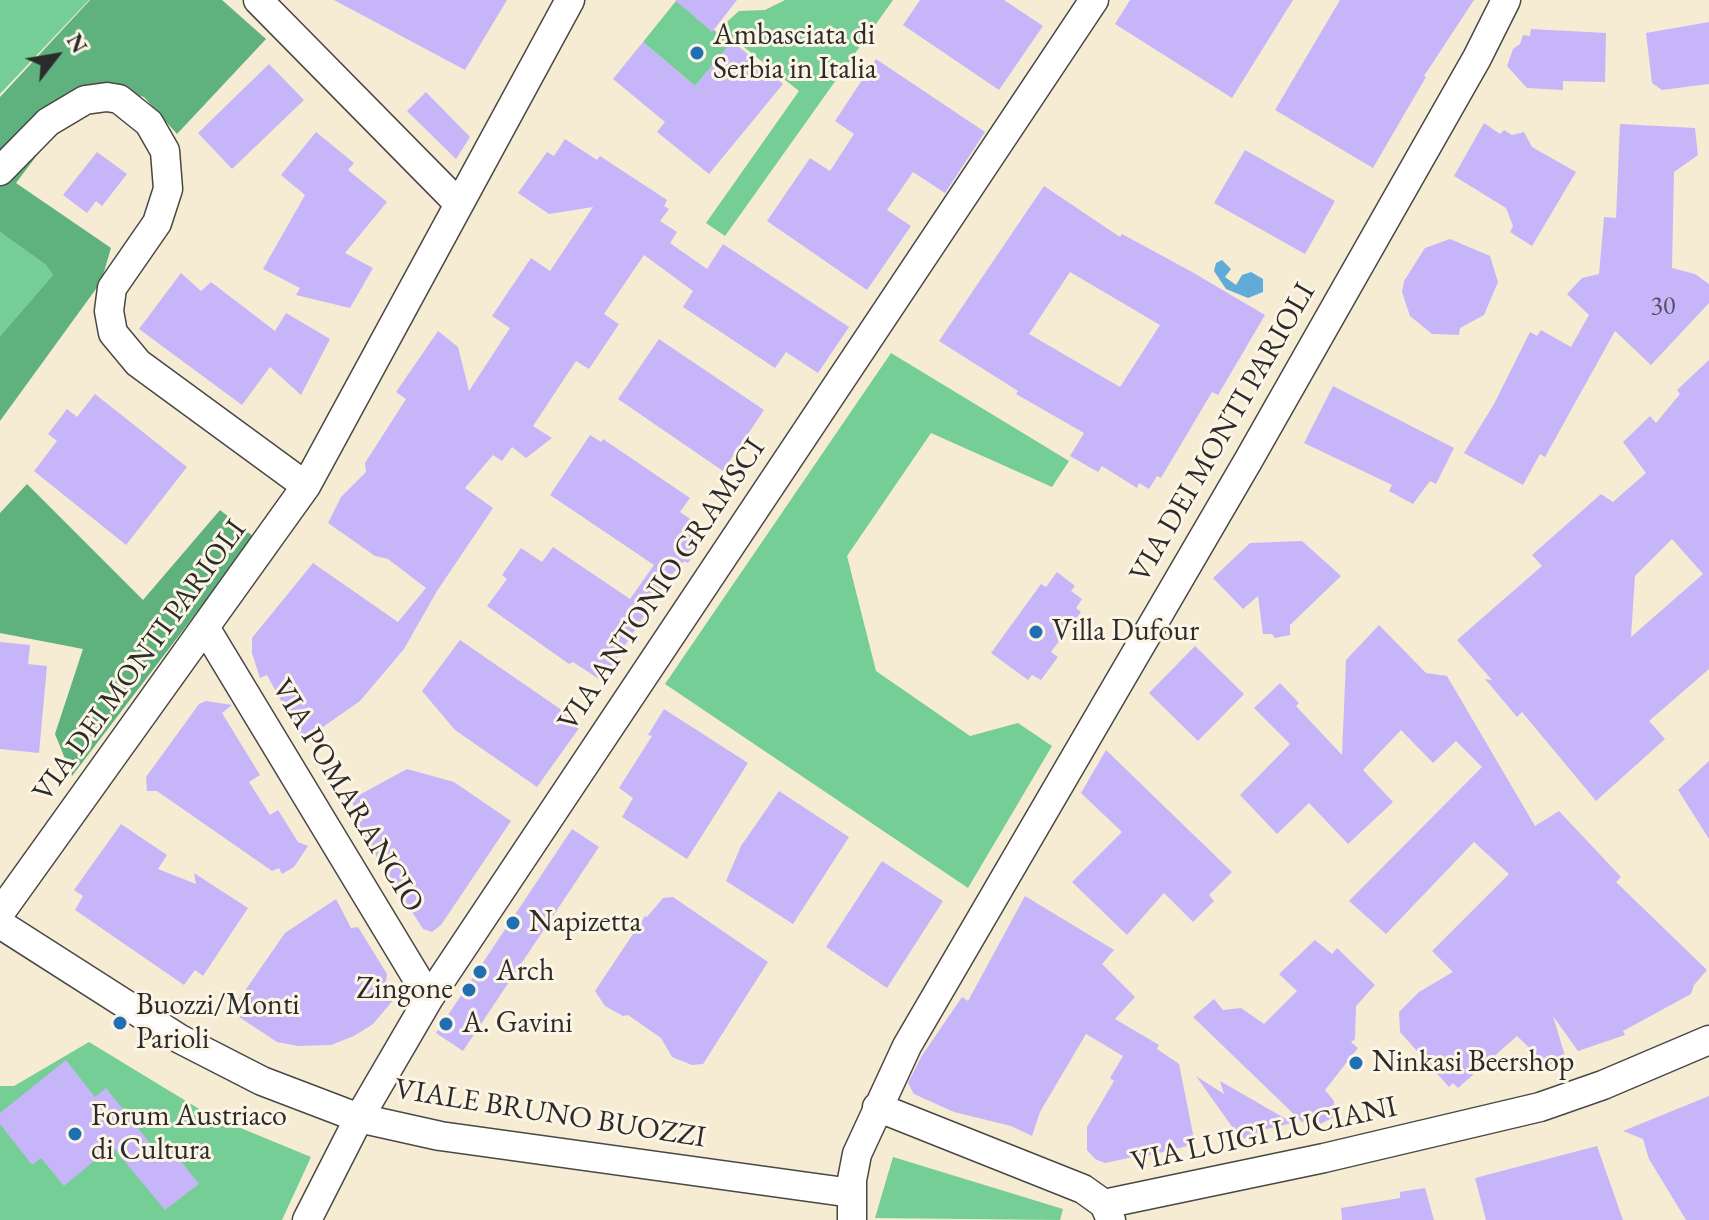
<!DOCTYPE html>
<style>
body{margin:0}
#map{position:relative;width:1709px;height:1220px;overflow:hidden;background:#f6ebd3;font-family:"EB Garamond",serif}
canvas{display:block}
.north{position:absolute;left:16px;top:16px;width:80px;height:80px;-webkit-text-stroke:6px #fcf5e5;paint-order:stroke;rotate:59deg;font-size:22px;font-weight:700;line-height:32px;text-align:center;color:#2b2b2b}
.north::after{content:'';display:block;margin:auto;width:28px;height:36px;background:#2b2b2b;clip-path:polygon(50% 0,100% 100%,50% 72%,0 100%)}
</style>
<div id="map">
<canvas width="1709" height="1220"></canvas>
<div class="north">N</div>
</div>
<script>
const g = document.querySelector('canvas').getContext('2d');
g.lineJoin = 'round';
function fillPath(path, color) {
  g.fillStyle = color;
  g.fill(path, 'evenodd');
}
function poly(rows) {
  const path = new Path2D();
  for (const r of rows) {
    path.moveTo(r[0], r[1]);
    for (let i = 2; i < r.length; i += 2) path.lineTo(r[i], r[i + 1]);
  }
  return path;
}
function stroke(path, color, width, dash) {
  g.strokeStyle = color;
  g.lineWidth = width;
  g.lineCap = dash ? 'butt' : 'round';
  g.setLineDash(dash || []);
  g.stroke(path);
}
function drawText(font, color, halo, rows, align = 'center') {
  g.font = font + ' "EB Garamond",serif';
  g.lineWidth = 6;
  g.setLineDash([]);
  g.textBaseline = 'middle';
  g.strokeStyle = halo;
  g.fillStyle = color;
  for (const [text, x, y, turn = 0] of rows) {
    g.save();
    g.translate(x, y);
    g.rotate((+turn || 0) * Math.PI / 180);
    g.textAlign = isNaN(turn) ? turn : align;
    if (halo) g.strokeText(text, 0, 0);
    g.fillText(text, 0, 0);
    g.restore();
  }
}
fillPath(poly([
 [0,0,89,0,0,94],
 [785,0,893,0,725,236,706,223,799,91,720,28,739,11,765,10],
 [676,1,731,43,695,86,643,42],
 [0,232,46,265,53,275,0,336],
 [891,353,1069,461,1052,487,931,433,847,556,876,671,970,736,1018,723,1052,746,968,888,665,684],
 [89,1042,209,1115,311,1157,282,1220,0,1220,0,1086,14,1086],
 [893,1157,1063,1209,1060,1220,875,1218]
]), '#74ce95');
fillPath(poly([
 [90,0,222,0,266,39,177,134,144,97,100,86,65,118,16,183,111,248,101,282,0,421,0,336,53,275,46,265,0,232,0,97],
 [27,484,143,600,220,510,254,537,72,776,55,734,83,649,0,633,0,513]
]), '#5fb17e');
fillPath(poly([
 [1222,260,1231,269,1225,277,1236,285,1242,275,1251,272,1263,279,1263,292,1248,298,1226,289,1214,271,1216,263]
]), '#61abd9');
fillPath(poly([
 [334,0,507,0,465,70],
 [675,0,737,0,712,32],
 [920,0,1004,0,1043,26,999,90,903,25],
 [1130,0,1293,0,1232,98,1115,24],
 [1340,0,1474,0,1424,76,1426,77,1373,168,1275,110],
 [1709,22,1709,84,1662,90,1652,83,1646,33],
 [1531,29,1606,33,1605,82,1563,81,1563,90,1527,88,1507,66,1513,49,1520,44,1523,35,1530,36],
 [732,41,783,84,709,174,657,132,665,122,613,79,643,42,695,86],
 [876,59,985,132,945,193,913,172,887,210,911,226,867,290,767,221,810,158,830,171,854,134,835,121],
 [269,64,304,100,232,169,198,133],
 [426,92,470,137,456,159,407,111],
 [1484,123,1500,134,1504,130,1512,135,1524,132,1532,147,1576,172,1532,246,1510,232,1513,226,1506,208,1454,176],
 [1620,124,1695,128,1698,155,1674,172,1672,268,1695,274,1709,284,1709,303,1651,365,1615,331,1545,457,1540,454,1523,485,1464,453,1494,404,1530,332,1537,336,1541,330,1571,347,1589,315,1567,294,1582,278,1599,274,1604,217,1616,218],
 [316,132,354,163,348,170,387,202,345,253,373,268,350,308,296,295,300,288,263,269,305,195,281,175],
 [565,139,597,160,600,156,667,200,664,206,669,209,660,221,677,232,670,243,707,269,723,244,849,327,818,373,786,352,775,368,683,307,693,291,644,255,604,314,619,324,589,369,576,361,533,426,552,438,526,458,512,447,502,461,493,455,465,488,493,508,437,591,404,649,360,701,303,741,267,675,260,678,252,653,252,638,313,563,398,622,426,588,388,559,375,556,328,523,341,497,366,472,365,463,406,399,396,392,438,331,458,347,469,391,510,328,492,316,531,258,550,271,593,207,549,214,518,193,547,152,554,156],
 [1245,150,1335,201,1305,254,1214,203],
 [97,152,127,174,102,206,96,201,87,213,63,195],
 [1044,186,1120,237,1122,234,1192,272,1265,315,1218,395,1212,392,1161,478,1157,476,1149,489,1139,483,1137,488,1102,466,1098,472,1070,456,1084,433,1016,394,1018,391,939,341],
 [1070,272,1160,325,1120,387,1029,334],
 [1450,239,1490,256,1498,282,1484,315,1460,328,1459,335,1432,334,1410,316,1402,292,1404,281,1425,248],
 [181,273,201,291,211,282,275,331,286,313,330,339,301,395,270,367,242,405,139,329],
 [659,339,764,410,723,471,618,399],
 [1709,360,1709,669,1649,721,1665,739,1596,801,1522,712,1517,717,1485,679,1492,680,1457,640,1542,566,1532,555,1601,494,1613,502,1646,473,1623,442,1650,416,1656,423,1680,394,1677,390],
 [1672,539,1703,574,1631,637,1635,576],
 [1333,386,1454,448,1436,484,1430,481,1413,504,1389,491,1392,485,1304,443],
 [95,394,187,467,126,545,34,471,57,441,48,434,67,409,77,417],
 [590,435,601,442,603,439,690,498,680,512,709,532,688,563,684,561,667,580,602,681,573,662,569,664,487,606,507,579,502,575,521,548,542,562,553,547,630,599,654,565,550,495],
 [1302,541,1341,576,1290,625,1290,635,1275,638,1272,634,1263,634,1258,596,1243,609,1213,578,1250,543],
 [1057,572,1075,586,1071,591,1082,599,1076,608,1081,612,1051,652,1058,657,1041,680,1032,675,1028,680,991,653,1041,584,1046,587],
 [1379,625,1426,673,1447,676,1535,826,1559,811,1621,877,1616,882,1707,970,1694,985,1691,994,1623,1031,1625,1035,1578,1051,1553,1016,1565,1056,1548,1066,1517,1036,1458,1088,1453,1083,1449,1087,1400,1032,1399,1012,1419,992,1453,972,1432,951,1509,874,1474,842,1386,934,1349,901,1482,767,1456,741,1433,763,1401,730,1363,770,1393,802,1348,844,1309,803,1277,834,1240,795,1290,744,1254,708,1280,683,1299,703,1296,706,1342,755,1346,660],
 [460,640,582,724,537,787,455,730,422,691],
 [0,642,30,645,28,664,47,666,39,753,0,749],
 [1195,646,1244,694,1198,741,1149,693],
 [206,701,232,705,222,713,260,775,249,782,270,815,278,810,298,842,308,846,294,867,282,874,279,868,272,871,157,791,147,791,146,777,199,704],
 [664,709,748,763,687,859,622,817,633,798,619,788,652,736,648,735],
 [1106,750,1232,872,1209,895,1214,901,1193,922,1164,893,1127,935,1072,882,1122,832,1081,793],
 [1709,761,1709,839,1678,790],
 [407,769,454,782,511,821,441,925,432,932,423,929,356,825,363,820,350,800],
 [779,791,849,837,793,924,726,881,741,846],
 [121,824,167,855,158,869,196,884,194,873,248,908,203,976,195,970,184,985,75,910,83,896,74,890],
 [572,829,599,847,463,1051,436,1033],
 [882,861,943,901,887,988,826,947],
 [1025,896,1114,950,1102,964,1135,997,1115,1019,1159,1045,1157,1049,1179,1064,1195,1144,1135,1159,1133,1157,1105,1163,1095,1159,1087,1150,1087,1127,1114,1081,1110,1078,1123,1056,1086,1034,1040,1112,1032,1136,1011,1126,954,1112,914,1094,908,1083,921,1057,962,997,968,1001],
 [673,897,768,962,703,1064,692,1065,672,1057,661,1038,628,1015,623,1016,605,1006,595,991,645,916,647,917,663,898],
 [336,899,351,928,358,927,387,974,386,982,395,998,373,1024,354,1036,331,1045,298,1046,277,1042,236,1015,239,1008,235,1005,285,933],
 [1315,940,1332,954,1337,948,1375,985,1356,1006,1355,1039,1351,1042,1358,1048,1325,1090,1334,1101,1334,1117,1314,1127,1312,1120,1302,1122,1193,1017,1214,999,1223,1010,1241,1008,1264,1024,1297,991,1279,974],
 [66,1060,95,1097,106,1088,157,1152,167,1144,199,1184,165,1210,112,1146,64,1186,41,1158,32,1165,0,1124,0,1113],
 [1196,1076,1224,1094,1220,1081,1293,1123,1262,1130,1264,1139,1240,1138],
 [1709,1096,1709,1220,1686,1220,1649,1159,1643,1139,1623,1131],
 [1597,1146,1623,1220,1486,1220,1475,1178],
 [1425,1188,1434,1220,1342,1220,1341,1208,1400,1198,1400,1192]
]), '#c6b6f9');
const minor = poly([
 [258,0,459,204],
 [0,171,48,122,85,100,107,97,119,99,149,123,165,151,168,189,157,223,112,288,109,311,113,333,138,363,306,486],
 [206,629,429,998],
 [0,913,306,486,570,0],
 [0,924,180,1039,262,1081,359,1118,440,1136,852,1193],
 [877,1107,1083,1189,1104,1204,1111,1220],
 [1104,1204,1324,1158,1540,1107,1603,1085,1709,1040],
 [307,1220,359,1118,429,998,1094,0],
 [852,1220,852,1180,857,1154,907,1046,1248,461,1477,58,1506,0]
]);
stroke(minor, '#494844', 31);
stroke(minor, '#fff', 28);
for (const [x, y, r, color] of [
 [697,53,8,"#1f6fb2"],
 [1036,632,8,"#1f6fb2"],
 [513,923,8,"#1f6fb2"],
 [480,972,8,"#1f6fb2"],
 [469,990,8,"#1f6fb2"],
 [120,1023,8,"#1f6fb2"],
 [446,1024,8,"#1f6fb2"],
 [1356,1063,8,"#1f6fb2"],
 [75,1134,8,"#1f6fb2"]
]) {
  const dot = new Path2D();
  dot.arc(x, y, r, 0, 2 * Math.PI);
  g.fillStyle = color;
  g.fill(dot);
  stroke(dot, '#fcf5e5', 3);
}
drawText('26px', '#524e5e', null, [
 ["30",1663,307]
]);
drawText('30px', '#2b2b2b', '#fcf5e5', [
 ["Ambasciata di",713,36],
 ["Serbia in Italia",713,70],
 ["Villa Dufour",1052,632],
 ["Napizetta",529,923],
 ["Arch",496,972],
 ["Zingone",453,990,"right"],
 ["Buozzi/Monti",136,1006],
 ["Parioli",136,1040],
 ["A. Gavini",462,1024],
 ["Ninkasi Beershop",1372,1063],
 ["Forum Austriaco",91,1117],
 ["di Cultura",91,1151]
], 'left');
drawText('30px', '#2b2b2b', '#fcf5e5', [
 ["VIA DEI MONTI PARIOLI",1223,433,-60],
 ["VIA ANTONIO GRAMSCI",662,585,-56],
 ["VIA DEI MONTI PARIOLI",140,661,-54],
 ["VIA POMARANCIO",347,796,59],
 ["VIALE BRUNO BUOZZI",550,1114,9],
 ["VIA LUIGI LUCIANI",1264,1135,-12]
]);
</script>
